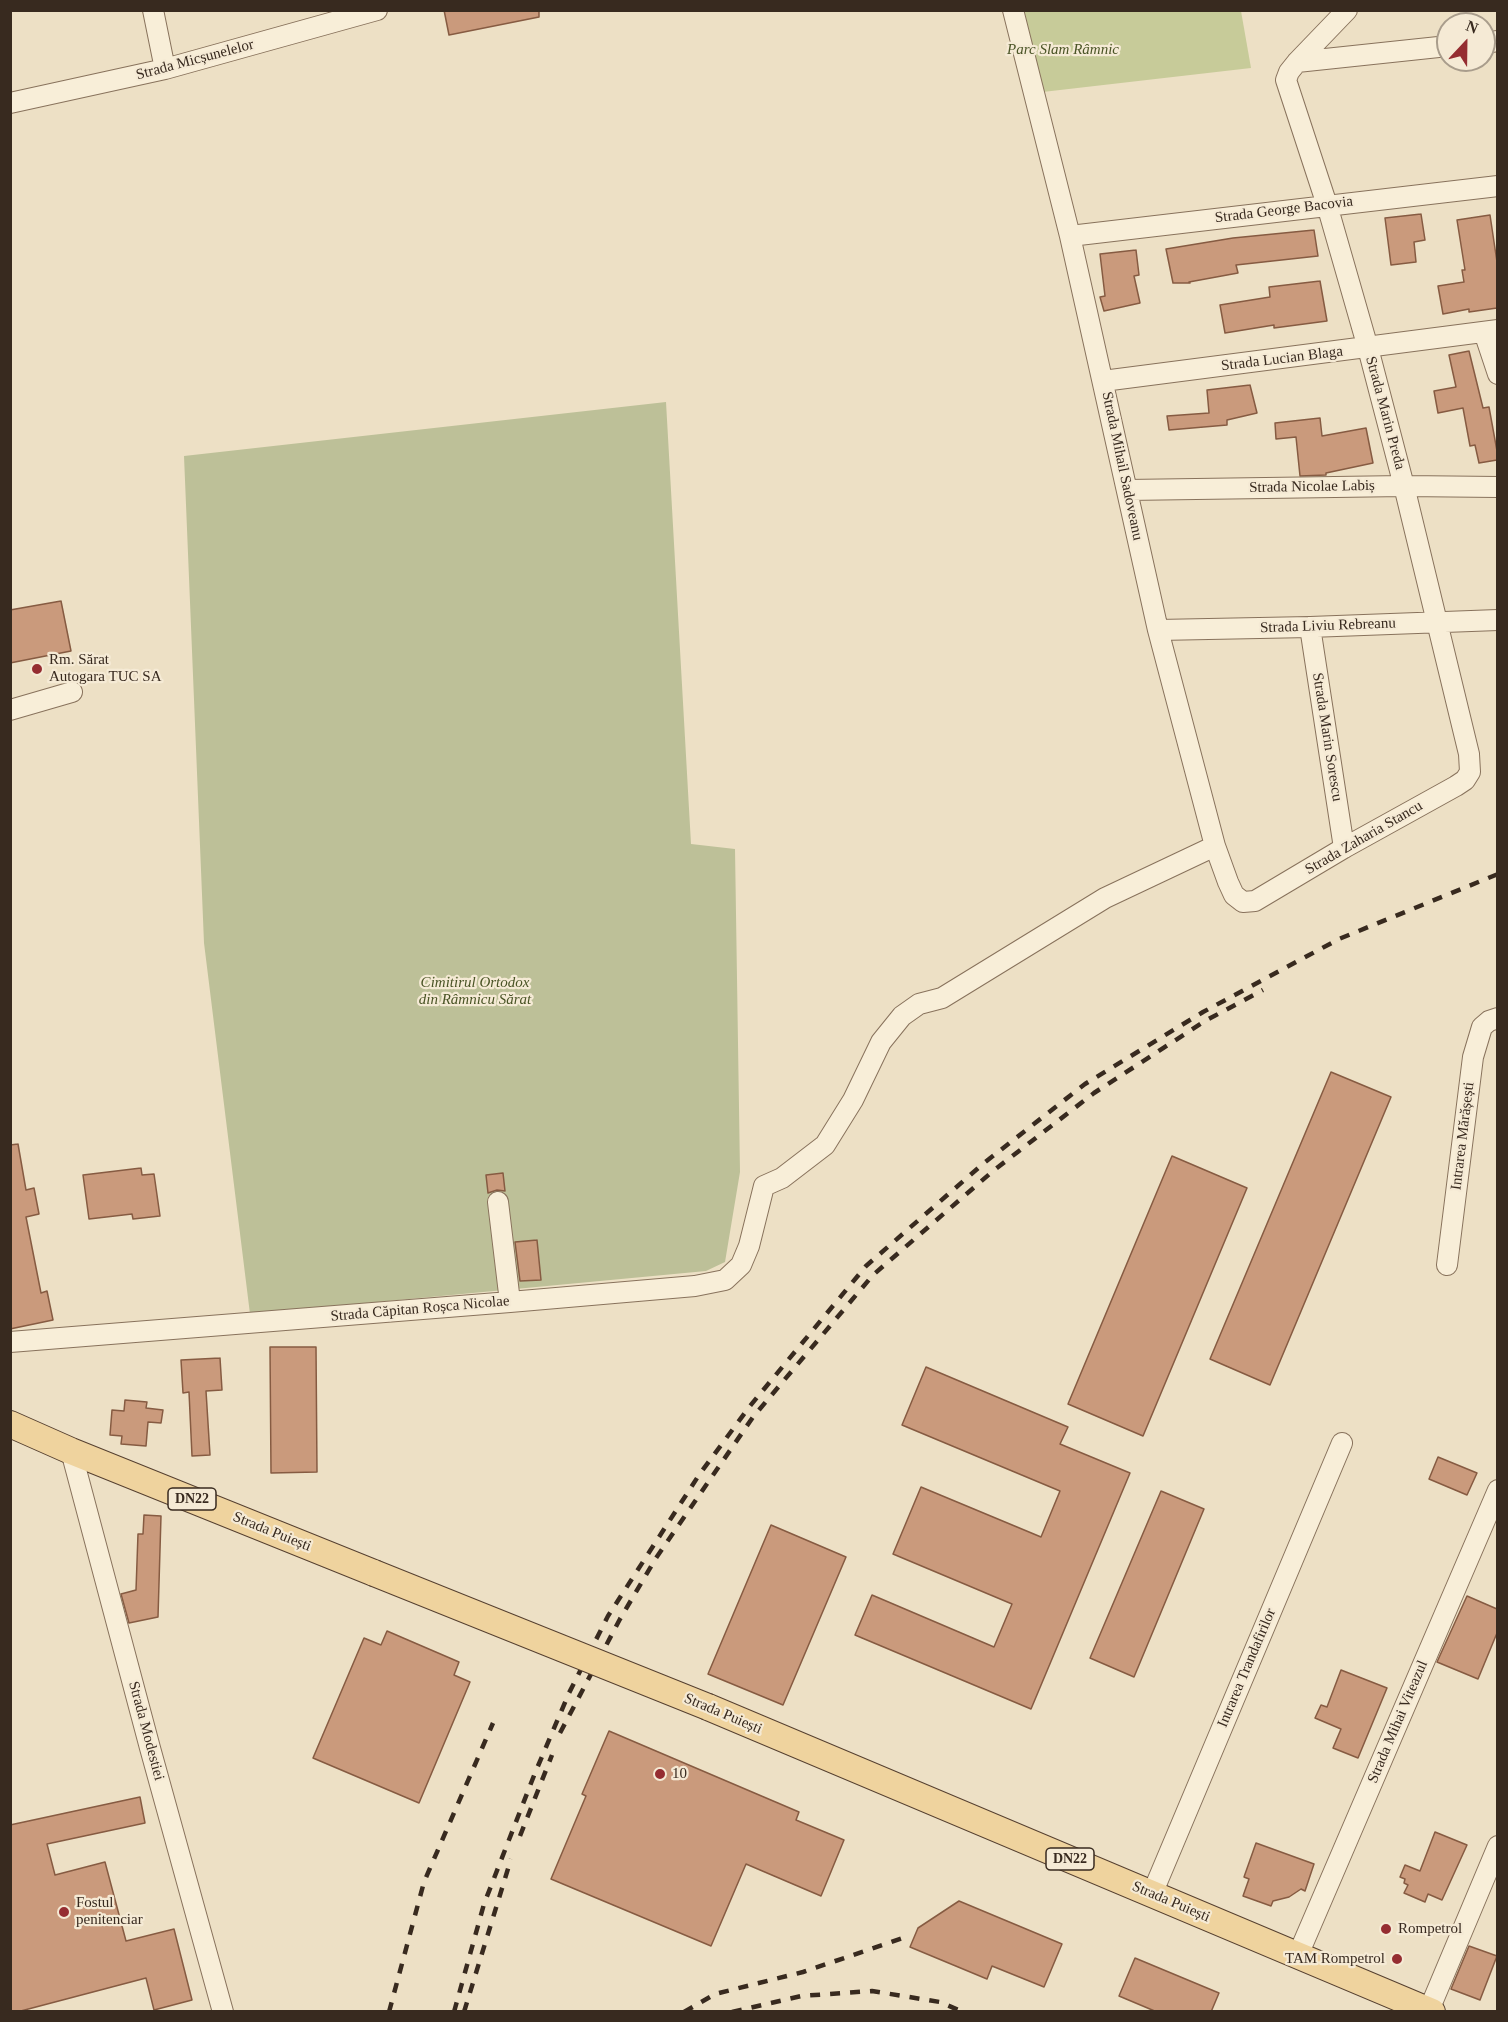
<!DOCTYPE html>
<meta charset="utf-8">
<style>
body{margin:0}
#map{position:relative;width:1508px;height:2022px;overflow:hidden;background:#ede0c5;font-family:Georgia,serif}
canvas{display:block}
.frame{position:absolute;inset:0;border:12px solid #382a1f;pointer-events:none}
.north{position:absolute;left:1436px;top:12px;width:60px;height:60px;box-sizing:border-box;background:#f5ead5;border:2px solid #a99d8c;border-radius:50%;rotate:22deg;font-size:16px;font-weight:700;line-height:24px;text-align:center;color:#382a1f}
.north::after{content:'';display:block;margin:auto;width:21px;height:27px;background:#952d31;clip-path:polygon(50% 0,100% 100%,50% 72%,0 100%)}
</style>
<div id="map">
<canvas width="1508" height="2022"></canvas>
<div class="frame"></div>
<div class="north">N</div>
</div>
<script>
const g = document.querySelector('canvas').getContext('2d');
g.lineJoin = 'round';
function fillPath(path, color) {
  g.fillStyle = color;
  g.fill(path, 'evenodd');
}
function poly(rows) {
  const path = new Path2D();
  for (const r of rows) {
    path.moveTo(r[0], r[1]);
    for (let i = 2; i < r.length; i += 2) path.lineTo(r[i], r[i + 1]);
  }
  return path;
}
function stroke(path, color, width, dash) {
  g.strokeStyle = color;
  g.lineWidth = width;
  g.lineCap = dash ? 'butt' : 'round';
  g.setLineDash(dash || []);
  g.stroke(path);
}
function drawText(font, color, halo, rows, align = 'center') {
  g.font = font + ' Georgia,serif';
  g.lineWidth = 4.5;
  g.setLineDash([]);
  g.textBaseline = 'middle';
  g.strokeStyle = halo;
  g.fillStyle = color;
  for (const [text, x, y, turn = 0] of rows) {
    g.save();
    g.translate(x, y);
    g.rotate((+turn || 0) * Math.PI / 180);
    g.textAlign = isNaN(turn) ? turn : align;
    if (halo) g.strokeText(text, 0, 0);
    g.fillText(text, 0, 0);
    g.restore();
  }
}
fillPath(poly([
 [1013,11,1241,11,1251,68,1034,93]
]), '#c7cb99');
fillPath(poly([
 [666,402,691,844,735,849,740,1172,725,1262,706,1271,250,1314,204,943,184,456]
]), '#bdc098');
const building = poly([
 [444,10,539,10,539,17,449,35,444,10],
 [1421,214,1425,240,1414,242,1416,262,1391,265,1385,218,1421,214],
 [1490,215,1497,262,1497,308,1469,312,1469,309,1443,314,1438,286,1464,282,1462,270,1465,270,1457,220,1490,215],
 [1314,230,1318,256,1236,265,1238,273,1189,282,1190,283,1173,283,1166,249,1233,238,1314,230],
 [1136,250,1139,275,1134,276,1140,303,1104,311,1100,297,1105,296,1100,254,1136,250],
 [1320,281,1327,321,1274,328,1274,325,1225,333,1220,305,1270,297,1269,287,1320,281],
 [1469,351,1483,408,1489,407,1497,451,1497,460,1479,463,1475,445,1470,446,1463,408,1438,413,1434,391,1456,387,1449,355,1469,351],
 [1250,385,1257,413,1227,420,1227,425,1169,430,1167,416,1209,413,1207,390,1250,385],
 [1320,418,1322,436,1366,428,1373,463,1326,473,1326,475,1300,476,1296,437,1276,439,1275,423,1320,418],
 [61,601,71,651,10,663,10,610,61,601],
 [1331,1072,1391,1097,1270,1385,1210,1359,1331,1072],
 [18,1144,26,1190,34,1188,39,1214,26,1217,41,1293,47,1291,53,1320,10,1329,10,1145,18,1144],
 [1172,1156,1247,1188,1143,1436,1068,1404,1172,1156],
 [141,1168,142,1175,154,1174,160,1216,133,1219,132,1214,89,1219,83,1175,141,1168],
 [503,1173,505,1191,497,1190,488,1193,486,1175,503,1173],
 [537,1240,541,1280,520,1281,515,1242,537,1240],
 [270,1347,316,1347,317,1472,271,1473,270,1347],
 [220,1358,222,1390,206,1391,210,1455,192,1456,189,1392,183,1393,181,1360,220,1358],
 [926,1367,1068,1427,1060,1444,1130,1473,1031,1709,855,1635,872,1595,994,1647,1012,1604,893,1554,921,1487,1041,1537,1060,1491,902,1425,926,1367],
 [125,1400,147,1402,146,1408,163,1410,161,1423,148,1422,146,1446,121,1444,122,1436,110,1435,112,1410,124,1411,125,1400],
 [1438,1457,1477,1473,1467,1495,1429,1479,1438,1457],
 [1161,1491,1204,1509,1134,1677,1090,1658,1161,1491],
 [144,1515,161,1516,158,1617,129,1623,121,1594,136,1590,138,1534,143,1534,144,1515],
 [771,1525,846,1557,783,1705,708,1674,771,1525],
 [1467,1596,1497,1609,1497,1633,1478,1679,1437,1662,1467,1596],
 [387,1631,459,1662,454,1675,470,1682,419,1803,313,1758,364,1638,381,1645,387,1631],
 [1341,1670,1387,1688,1358,1758,1333,1748,1341,1729,1315,1718,1321,1705,1327,1707,1341,1670],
 [609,1731,799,1812,796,1820,844,1840,821,1896,746,1864,711,1946,551,1879,586,1796,582,1794,609,1731],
 [140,1797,145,1823,47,1844,55,1875,105,1862,126,1941,174,1929,192,2000,154,2010,146,1978,17,2012,10,2012,10,1825,140,1797],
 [1435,1832,1467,1845,1442,1900,1428,1894,1425,1902,1404,1893,1408,1885,1404,1883,1405,1879,1400,1877,1405,1865,1420,1871,1435,1832],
 [1256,1843,1314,1864,1305,1891,1301,1889,1289,1897,1273,1901,1271,1906,1243,1896,1249,1879,1244,1877,1256,1843],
 [959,1901,1062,1944,1044,1987,992,1966,987,1979,910,1947,918,1928,959,1901],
 [1469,1946,1497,1956,1480,2000,1451,1989,1469,1946],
 [1135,1958,1219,1993,1211,2012,1157,2012,1119,1996,1135,1958]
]);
fillPath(building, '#ca9a7c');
stroke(building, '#865b42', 1.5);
const minor = poly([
 [153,10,165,69],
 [1013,10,1070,236,1158,630,1215,846,1228,882,1234,895,1243,902,1255,901,1344,848,1456,786,1465,780,1470,772,1469,754,1404,486,1368,348,1327,205,1286,80,1289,72,1297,62,1347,10],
 [1484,43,1498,41],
 [1297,62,1448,46],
 [10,103,165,69,377,10],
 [1070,236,1498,186],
 [1484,332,1498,374],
 [1103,381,1498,330],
 [1127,490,1404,486,1498,487],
 [1310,627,1344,848],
 [1158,630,1310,627,1498,620],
 [10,710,72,692],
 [498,1202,510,1302],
 [1447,1265,1473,1057,1482,1027,1489,1021,1498,1018],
 [10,1342,510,1302,695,1286,725,1280,741,1265,749,1246,764,1186,782,1178,825,1145,853,1100,881,1042,902,1016,919,1004,942,998,1105,898,1215,846],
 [71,1451,150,1748,223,2012],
 [1152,1894,1342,1443],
 [1298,1955,1498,1490],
 [1429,2010,1498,1846]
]);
const major = poly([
 [10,1424,71,1451,374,1573],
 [708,1707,1432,2012]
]);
stroke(minor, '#88725c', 22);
stroke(major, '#564030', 28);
stroke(minor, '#f8eed8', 20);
stroke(major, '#efd39e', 26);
stroke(poly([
 [560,1733,620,1619,656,1558,753,1417,873,1275,993,1171,1094,1093,1205,1021,1263,990],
 [520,1836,552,1755],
 [389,2012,424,1882,493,1723],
 [454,2012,484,1904,535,1773,569,1693,608,1616,699,1475,750,1406,866,1266,984,1163,1085,1084,1203,1012,1339,939,1498,874],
 [464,2012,511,1859],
 [684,2012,715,1994,803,1972,909,1936],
 [732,2012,801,1996,872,1991,940,2002,963,2012]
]), '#382a1f', 4.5, [10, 10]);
const majorBridge = poly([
 [374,1573,708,1707]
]);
stroke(majorBridge, '#564030', 28, []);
stroke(majorBridge, '#efd39e', 26);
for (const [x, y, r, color] of [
 [37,669,6,"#952d31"],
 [660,1774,6,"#952d31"],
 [64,1912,6,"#952d31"],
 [1386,1929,6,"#952d31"],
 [1397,1959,6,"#952d31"]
]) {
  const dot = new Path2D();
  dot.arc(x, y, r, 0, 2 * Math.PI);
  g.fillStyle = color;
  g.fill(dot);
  stroke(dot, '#f5ead5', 2);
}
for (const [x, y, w] of [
 [192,1499,48],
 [1070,1859,48]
]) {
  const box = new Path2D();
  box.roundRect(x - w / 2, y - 11, w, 22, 4.5);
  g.fillStyle = '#f5ead5';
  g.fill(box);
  stroke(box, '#382a1f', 1.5);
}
drawText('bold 14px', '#382a1f', null, [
 ["DN22",192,1499],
 ["DN22",1070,1859]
]);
drawText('italic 15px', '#4a5426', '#f5ead5', [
 ["Parc Slam Râmnic",1063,50],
 ["Cimitirul Ortodox",475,983],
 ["din Râmnicu Sărat",475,1000]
]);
drawText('15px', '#382a1f', '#f5ead5', [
 ["Strada Micșunelelor",195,60,-15],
 ["Strada George Bacovia",1284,210,-7],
 ["Strada Lucian Blaga",1282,359,-7],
 ["Strada Marin Preda",1385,413,75],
 ["Strada Mihail Sadoveanu",1122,466,78],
 ["Strada Nicolae Labiș",1312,487,-1],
 ["Strada Liviu Rebreanu",1328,626,-2],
 ["Strada Marin Sorescu",1327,737,81],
 ["Strada Zaharia Stancu",1364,838,-30],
 ["Intrarea Mărășești",1463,1136,-83],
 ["Strada Căpitan Roșca Nicolae",420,1309,-5],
 ["Strada Puiești",272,1532,22],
 ["Intrarea Trandafirilor",1247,1668,-67],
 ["Strada Puiești",723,1714,23],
 ["Strada Mihai Viteazul",1398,1722,-67],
 ["Strada Modestiei",146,1731,75],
 ["Strada Puiești",1171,1902,23]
]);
drawText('15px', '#382a1f', '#f5ead5', [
 ["Rm. Sărat",49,660],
 ["Autogara TUC SA",49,677],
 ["10",672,1774],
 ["Fostul",76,1903],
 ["penitenciar",76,1920],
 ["Rompetrol",1398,1929],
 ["TAM Rompetrol",1385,1959,"right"]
], 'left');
</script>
